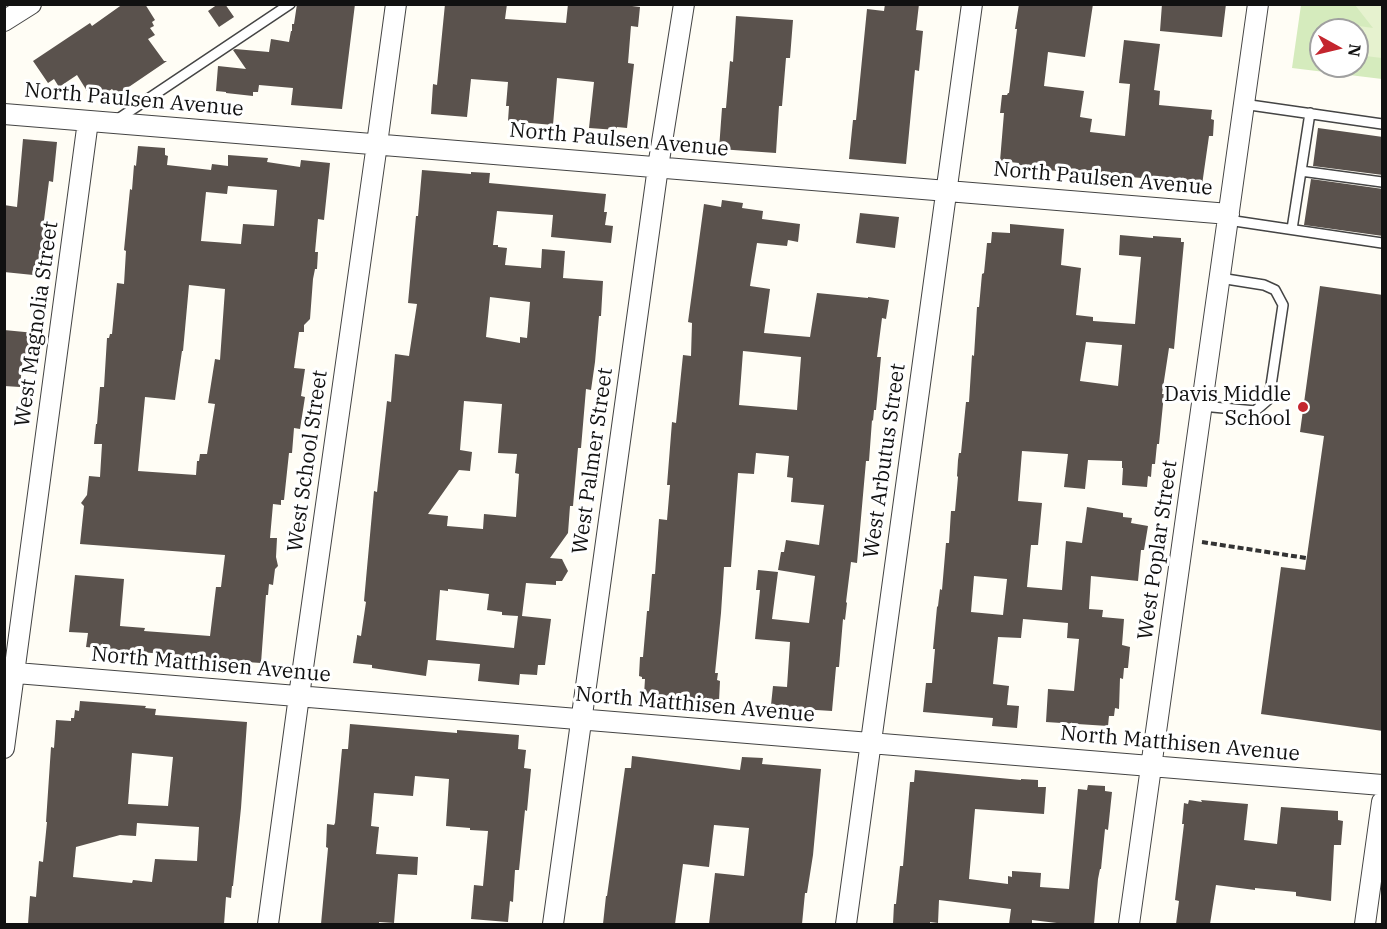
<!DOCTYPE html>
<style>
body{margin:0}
#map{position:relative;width:1387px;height:929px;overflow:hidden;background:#fffdf5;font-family:"IBM Plex Serif",serif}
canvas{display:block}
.frame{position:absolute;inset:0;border:6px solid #111;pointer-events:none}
.north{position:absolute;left:1309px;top:18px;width:60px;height:60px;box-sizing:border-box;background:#fff;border:2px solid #a0a0a0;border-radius:50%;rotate:98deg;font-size:16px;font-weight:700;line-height:24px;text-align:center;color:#111}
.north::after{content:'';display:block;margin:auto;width:21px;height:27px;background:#c4262e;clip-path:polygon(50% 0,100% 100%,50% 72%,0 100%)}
</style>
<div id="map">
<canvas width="1387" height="929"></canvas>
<div class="frame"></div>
<div class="north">N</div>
</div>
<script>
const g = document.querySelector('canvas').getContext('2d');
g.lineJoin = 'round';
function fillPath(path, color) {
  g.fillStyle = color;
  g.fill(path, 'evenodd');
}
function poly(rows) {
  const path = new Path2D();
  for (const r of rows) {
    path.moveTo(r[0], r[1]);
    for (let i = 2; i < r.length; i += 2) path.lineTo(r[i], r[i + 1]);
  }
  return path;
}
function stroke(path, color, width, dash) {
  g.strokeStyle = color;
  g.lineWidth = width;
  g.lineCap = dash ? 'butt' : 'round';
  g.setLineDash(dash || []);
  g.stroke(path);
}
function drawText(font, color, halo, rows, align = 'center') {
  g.font = font + ' "IBM Plex Serif",serif';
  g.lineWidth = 6;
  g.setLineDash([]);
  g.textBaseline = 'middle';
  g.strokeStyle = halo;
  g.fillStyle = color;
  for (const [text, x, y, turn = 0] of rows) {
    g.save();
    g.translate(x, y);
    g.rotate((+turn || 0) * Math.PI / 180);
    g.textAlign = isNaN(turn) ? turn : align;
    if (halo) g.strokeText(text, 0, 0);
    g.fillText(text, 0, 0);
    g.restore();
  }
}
fillPath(poly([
 [1301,5,1382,5,1382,79,1292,68],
 [1321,30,1357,30,1357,66,1321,66]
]), '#d5ebbd');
fillPath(poly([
 [1355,5,1382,5,1382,58,1357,55,1357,30,1330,30,1331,22,1373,28]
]), '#e6f2cf');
fillPath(poly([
 [123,4,145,4,155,20,152,22,154,26,150,28,155,35,148,39,164,61,167,61,117,95,112,89,101,96,95,86,87,91,77,75,59,87,54,79,48,83,33,61,90,23,92,26],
 [218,4,225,4,234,17,219,27,208,11],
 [297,4,355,4,342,109,291,105,293,88,259,85,258,92,253,92,253,96,226,93,226,92,216,91,218,66,246,69,233,50,235,49,269,52,271,39,289,42,291,31,292,31,292,24,294,24],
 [445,4,507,4,505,19,566,23,568,4,616,4,640,7,638,27,631,26,628,63,634,64,627,128,617,127,617,130,589,128,594,82,557,78,553,125,508,121,509,106,506,106,508,82,471,79,467,117,431,114,433,84,437,85],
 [885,4,919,4,916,30,923,31,919,71,915,70,906,164,849,159,853,120,856,120,867,9,884,11],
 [1019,4,1093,4,1085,57,1048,52,1044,86,1084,91,1080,117,1092,119,1090,132,1125,136,1130,84,1119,83,1124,40,1160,44,1154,90,1160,91,1159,105,1212,110,1211,119,1214,120,1213,136,1209,136,1202,185,1142,176,1142,178,1130,177,1129,180,1097,176,1097,175,1018,167,1019,163,1000,161,1004,113,1000,113,1002,95,1007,95,1008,93,1009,93,1017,29,1015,29],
 [1162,4,1226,4,1222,37,1160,31],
 [736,16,793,20,790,58,786,58,782,106,779,106,776,153,719,149,722,108,726,108,730,61,733,62],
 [1318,128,1383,137,1383,175,1313,166],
 [23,139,57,142,53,182,49,181,43,228,48,229,43,276,4,272,4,205,17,207],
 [138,146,165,148,165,155,168,156,167,165,211,170,212,164,228,166,228,155,268,158,267,162,300,167,301,160,330,163,324,220,318,219,315,252,318,252,317,269,315,269,313,279,310,319,304,325,304,332,299,332,294,368,305,369,301,396,305,397,300,429,294,428,292,453,289,453,284,500,281,500,281,505,273,504,270,538,277,538,276,557,278,566,275,569,273,585,269,584,268,595,266,595,261,663,174,657,174,655,86,647,88,633,69,632,75,575,124,579,120,626,145,628,144,631,210,636,216,587,221,587,225,555,80,544,84,506,81,503,87,495,89,476,100,477,102,444,94,444,96,424,97,424,100,387,104,387,107,338,109,338,110,334,112,334,117,283,124,284,126,251,124,250,130,189,132,190,134,165,136,166],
 [228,186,277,190,274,226,243,224,241,244,201,241,206,192,227,194],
 [189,285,225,289,220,360,215,359,208,403,215,404,207,454,200,454,199,461,197,461,196,475,138,471,145,397,175,400,182,351,183,351],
 [422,170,471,174,471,172,490,173,489,183,606,194,604,212,607,212,605,225,613,226,611,243,551,237,553,215,497,211,493,245,498,245,498,247,507,248,505,265,541,268,542,249,565,251,563,278,603,281,601,316,599,316,595,362,591,390,586,389,581,448,578,448,573,506,570,506,568,533,550,558,562,559,568,571,562,581,556,581,556,585,526,583,522,616,551,619,545,665,538,665,537,675,520,674,519,685,478,681,480,664,428,660,426,676,372,668,372,665,353,663,357,637,357,635,361,636,366,602,364,601,374,491,377,492,387,401,391,402,395,354,409,356,417,304,408,303,416,216,418,216],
 [490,297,530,302,527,338,520,337,520,343,486,337],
 [464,401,502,404,498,453,517,454,515,473,519,474,516,517,484,514,483,529,447,526,448,516,428,514,459,470,470,471,472,452,460,450],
 [448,589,489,594,487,610,502,612,502,615,518,616,514,648,436,640,440,590,448,591],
 [1311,179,1383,189,1383,236,1304,225],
 [722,200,743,203,742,208,763,211,762,219,800,224,798,242,788,240,787,246,757,243,750,286,770,289,764,333,810,337,817,293,868,298,868,297,889,300,886,319,882,318,877,357,881,357,876,410,874,410,873,421,872,420,869,461,866,461,857,563,851,562,846,602,847,603,845,620,843,619,839,667,836,667,832,711,785,708,786,706,771,705,773,686,787,687,790,642,755,639,760,590,756,590,758,570,778,572,772,619,809,623,815,576,778,570,781,552,784,552,786,540,819,545,824,505,791,502,793,478,787,477,789,456,756,453,754,474,738,473,731,567,724,567,721,613,715,673,718,673,717,680,720,681,719,701,644,695,645,679,642,679,642,677,639,676,640,657,643,657,647,611,649,611,652,574,655,574,659,519,667,520,670,485,667,485,672,422,676,423,683,355,691,356,692,323,688,322,704,204,721,207],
 [743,351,801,357,797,410,739,405],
 [860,213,899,217,895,248,856,243],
 [1010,224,1064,229,1061,265,1081,268,1076,315,1093,317,1093,321,1135,324,1141,257,1119,255,1120,235,1153,238,1153,236,1181,238,1181,242,1184,242,1174,349,1169,348,1162,394,1164,394,1159,444,1157,444,1155,464,1152,464,1151,477,1148,476,1147,487,1122,485,1123,468,1122,468,1122,461,1088,460,1085,489,1064,487,1068,454,1022,451,1018,501,1042,503,1038,545,1031,545,1027,587,1062,590,1066,541,1082,543,1087,507,1123,513,1123,517,1132,518,1131,523,1148,526,1144,550,1141,550,1138,581,1091,576,1089,609,1103,610,1102,617,1124,619,1122,645,1130,647,1128,668,1124,668,1123,679,1120,678,1119,709,1115,708,1114,716,1109,716,1108,726,1046,722,1048,689,1074,691,1079,639,1067,638,1068,623,1023,619,1021,638,998,637,993,684,1009,686,1007,705,1019,706,1017,728,992,726,993,718,923,712,926,683,932,683,935,649,933,649,937,607,938,606,940,589,942,590,946,543,949,543,951,511,955,511,958,477,957,476,958,460,959,453,961,453,966,402,969,402,972,355,974,356,977,307,979,307,982,274,984,273,987,243,991,243,992,232,1010,233],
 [1086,342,1122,345,1118,386,1080,381],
 [974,576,1007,579,1003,615,971,612],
 [1320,286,1383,295,1383,731,1261,714,1281,567,1305,570,1324,436,1300,432],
 [4,330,35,333,33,354,23,355,20,387,4,386],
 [80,701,146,706,145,708,156,709,155,715,247,722,241,808,233,886,232,886,231,898,226,897,224,924,146,924,123,923,123,924,28,924,30,896,36,897,39,861,43,862,47,822,46,822,51,747,54,748,56,720,71,721,71,718,74,718,75,710,79,711],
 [132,753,173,757,168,806,128,804],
 [137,823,199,827,197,861,155,859,152,882,133,880,132,883,73,877,76,847,120,835,136,836],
 [350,724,457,733,457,730,519,735,518,749,526,750,524,768,531,769,527,811,525,810,519,870,515,870,513,902,510,901,508,922,471,919,474,885,483,886,488,831,470,830,470,828,446,826,449,779,415,776,413,796,374,793,371,826,379,827,376,854,418,857,417,875,398,874,394,923,379,922,379,924,321,924,328,848,326,847,327,824,334,825,335,823,342,749,348,749],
 [632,756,740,770,742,757,763,758,762,764,821,769,813,855,807,893,805,893,802,924,709,924,715,873,744,876,749,828,714,825,709,867,683,864,675,924,603,924,606,896,607,896,625,768,631,768],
 [915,770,1021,780,1021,779,1038,780,1038,787,1046,787,1044,814,975,809,969,879,1008,884,1008,876,1012,877,1012,871,1041,873,1040,887,1069,889,1078,789,1087,790,1088,785,1105,786,1105,791,1112,792,1108,830,1105,829,1101,869,1100,869,1098,879,1094,924,1065,924,1032,920,1032,924,1009,924,1011,909,939,900,938,923,930,922,930,924,893,924,894,904,896,904,900,866,903,866,910,782,914,782],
 [1189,800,1202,802,1201,800,1248,804,1244,840,1277,844,1281,807,1338,811,1338,820,1343,821,1341,845,1334,845,1331,901,1296,896,1296,892,1255,888,1255,890,1216,885,1210,924,1176,924,1179,901,1175,900,1184,824,1182,824,1184,803,1188,804]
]), '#5a524d');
const service = poly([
 [1243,104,1382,124],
 [115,121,290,4],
 [1301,171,1382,182],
 [1228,220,1382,243],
 [1292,229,1310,113],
 [1202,406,1255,411,1269,399,1283,305,1275,290,1264,285,1220,278]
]);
const minor = poly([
 [4,21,31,4],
 [4,114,1229,214],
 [4,672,1382,785],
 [4,748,88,121],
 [268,924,299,696,377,144,396,4],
 [553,924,658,167,684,4],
 [846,924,972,4],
 [1129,924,1258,4],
 [1365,924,1382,802]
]);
stroke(service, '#444', 12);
stroke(minor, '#444', 22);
stroke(poly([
 [1202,542,1306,558]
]), '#333', 4, [6, 3]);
stroke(service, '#fff', 9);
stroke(minor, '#fff', 20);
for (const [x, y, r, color] of [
 [1303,407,6,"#c4262e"]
]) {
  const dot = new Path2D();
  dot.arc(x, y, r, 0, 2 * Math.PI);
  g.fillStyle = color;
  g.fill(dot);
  stroke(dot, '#fff', 2);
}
drawText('21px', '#111', '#fff', [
 ["North Paulsen Avenue",134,100,5],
 ["North Paulsen Avenue",619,140,5],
 ["North Paulsen Avenue",1103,179,5],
 ["West Magnolia Street",37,324,-82],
 ["West School Street",308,461,-82],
 ["West Palmer Street",593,461,-82],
 ["West Arbutus Street",885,461,-82],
 ["West Poplar Street",1158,550,-82],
 ["North Matthisen Avenue",211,665,5],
 ["North Matthisen Avenue",695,705,5],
 ["North Matthisen Avenue",1180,744,5]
]);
drawText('21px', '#111', '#fff', [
 ["Davis Middle",1291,395],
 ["School",1291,419]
], 'right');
</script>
